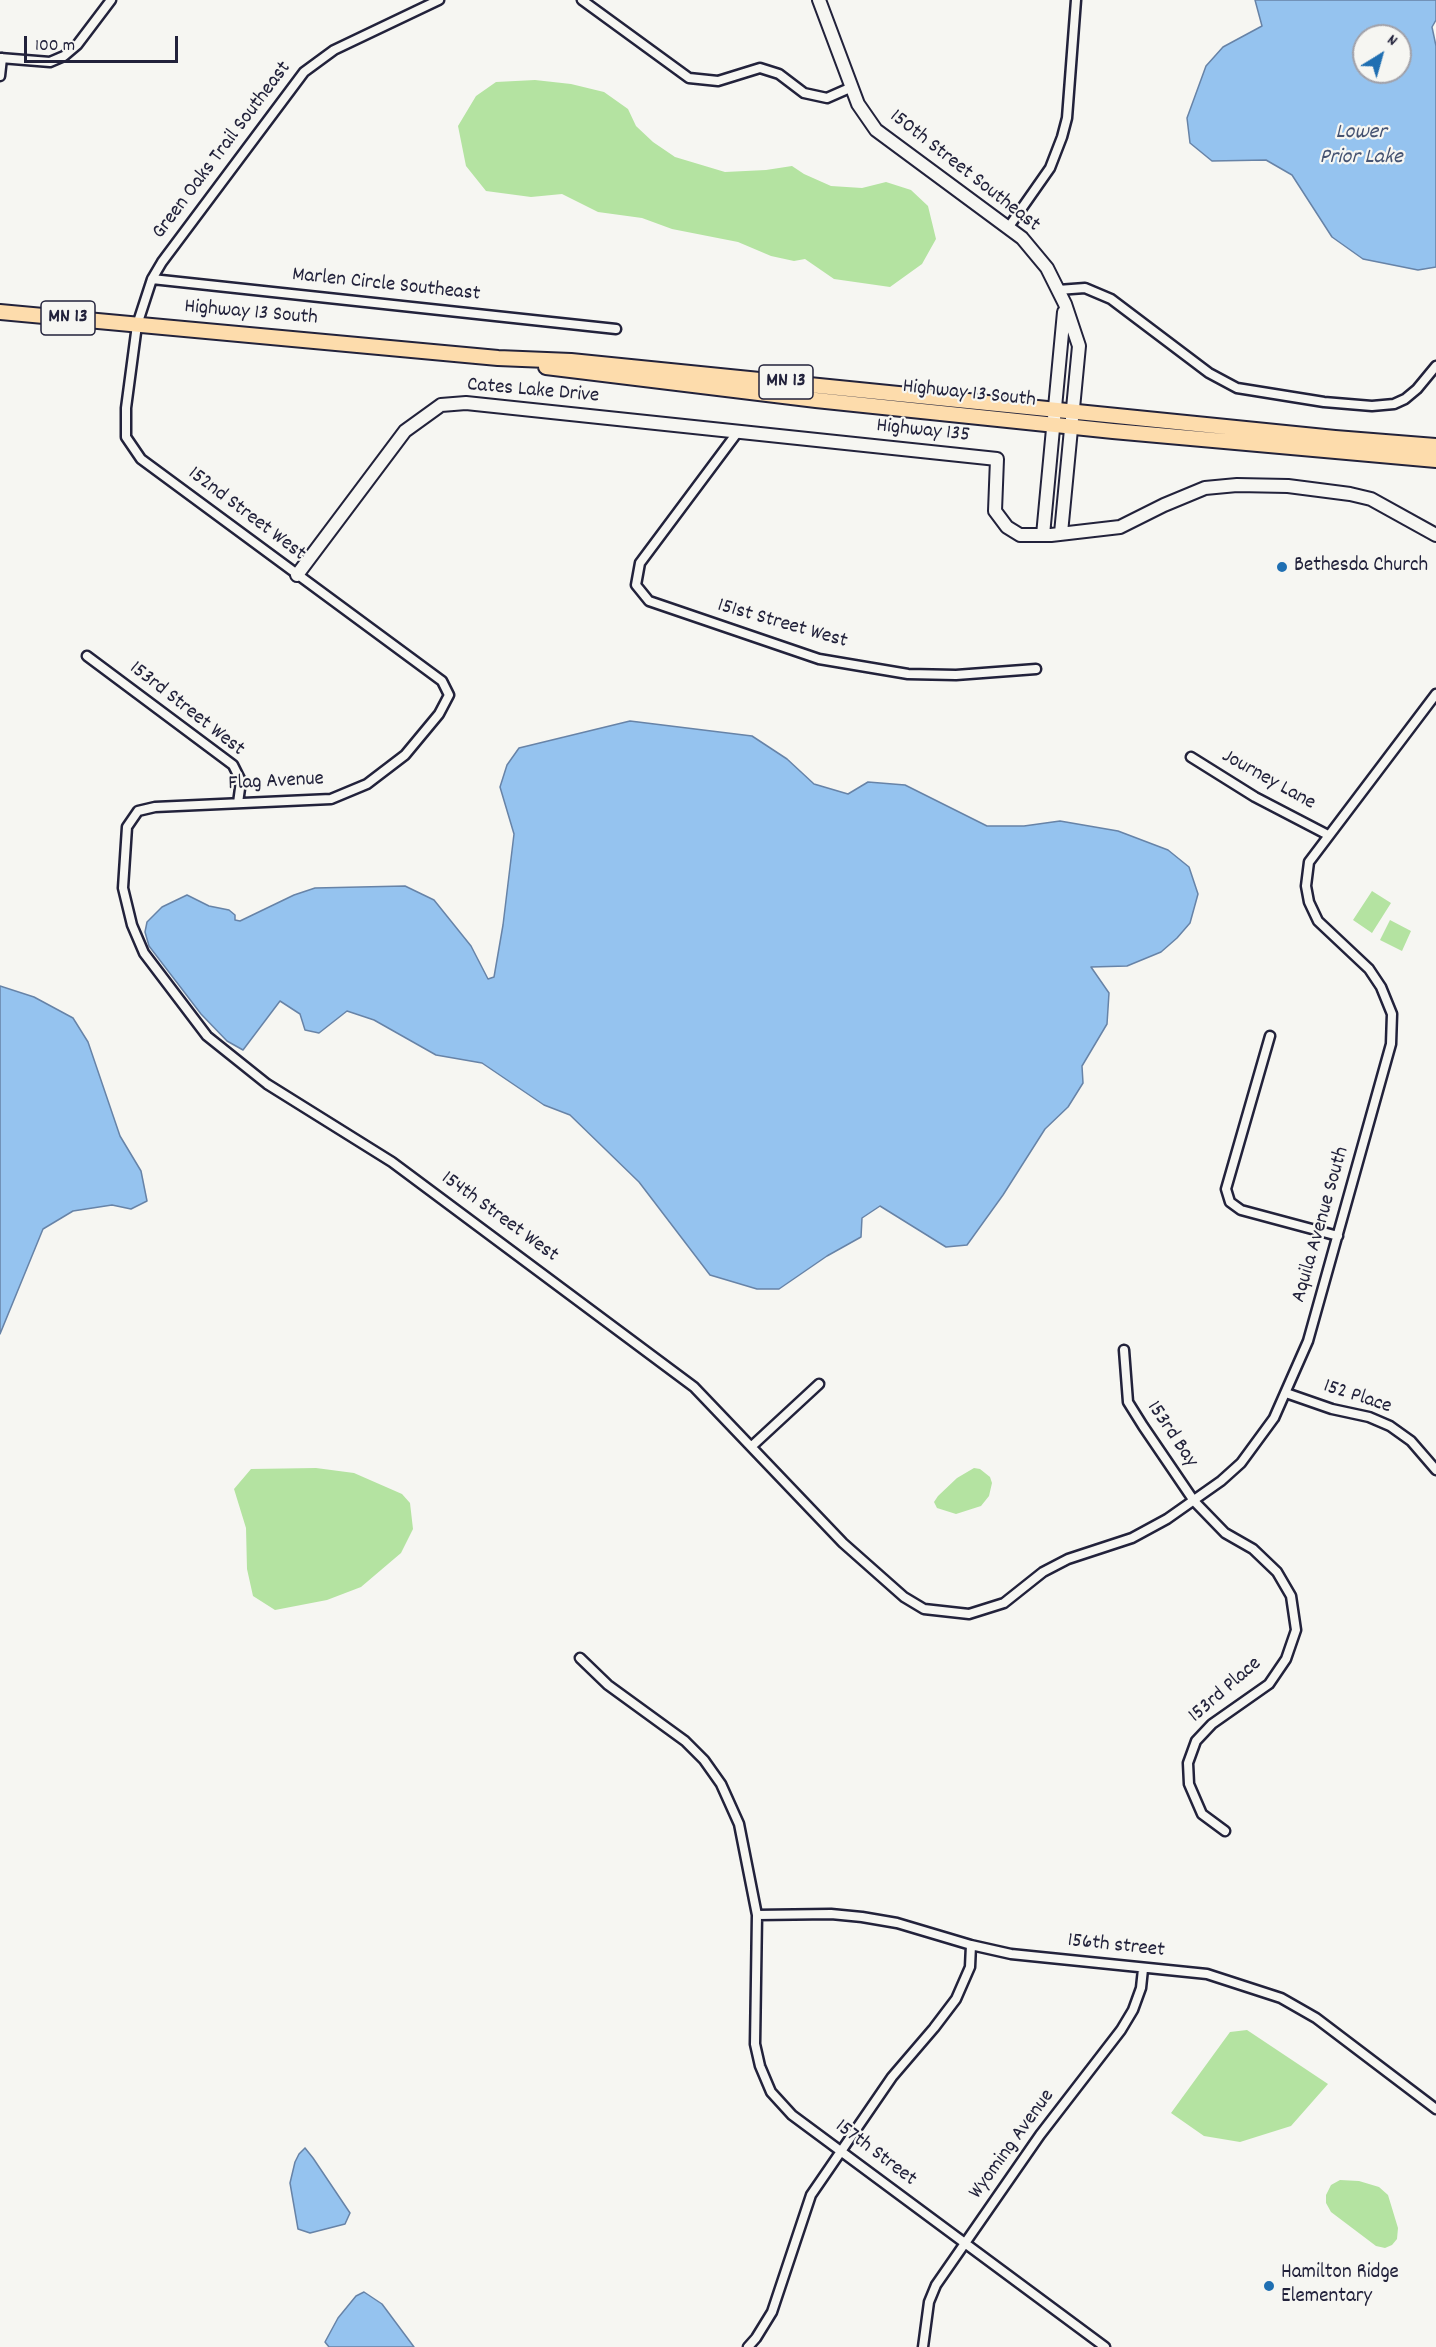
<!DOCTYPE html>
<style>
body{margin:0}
#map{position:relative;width:1436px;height:2347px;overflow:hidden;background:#f6f6f2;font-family:Dekko,sans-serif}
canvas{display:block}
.north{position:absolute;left:1352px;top:24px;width:60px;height:60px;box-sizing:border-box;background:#f6f6f2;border:2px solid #a1a1a9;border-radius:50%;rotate:37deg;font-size:16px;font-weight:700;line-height:24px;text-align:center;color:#22223b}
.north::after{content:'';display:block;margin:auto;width:21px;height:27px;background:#1f6fb2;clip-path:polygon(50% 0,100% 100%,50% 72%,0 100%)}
.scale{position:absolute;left:24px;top:36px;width:154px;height:27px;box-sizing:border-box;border:3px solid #22223b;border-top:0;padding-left:8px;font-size:18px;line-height:21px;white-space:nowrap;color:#22223b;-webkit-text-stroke:4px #f6f6f2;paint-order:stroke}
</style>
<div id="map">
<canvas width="1436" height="2347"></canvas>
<div class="north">N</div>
<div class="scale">100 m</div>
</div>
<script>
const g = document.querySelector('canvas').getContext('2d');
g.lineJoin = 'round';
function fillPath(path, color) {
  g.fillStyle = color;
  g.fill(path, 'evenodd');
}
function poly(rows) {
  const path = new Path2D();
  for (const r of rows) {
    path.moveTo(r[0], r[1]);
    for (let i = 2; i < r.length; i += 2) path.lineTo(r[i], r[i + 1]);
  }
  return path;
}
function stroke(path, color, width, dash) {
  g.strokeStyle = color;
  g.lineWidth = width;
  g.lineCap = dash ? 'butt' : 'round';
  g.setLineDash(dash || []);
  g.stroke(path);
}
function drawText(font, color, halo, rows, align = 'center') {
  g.font = font + ' Dekko,sans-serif';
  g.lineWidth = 4.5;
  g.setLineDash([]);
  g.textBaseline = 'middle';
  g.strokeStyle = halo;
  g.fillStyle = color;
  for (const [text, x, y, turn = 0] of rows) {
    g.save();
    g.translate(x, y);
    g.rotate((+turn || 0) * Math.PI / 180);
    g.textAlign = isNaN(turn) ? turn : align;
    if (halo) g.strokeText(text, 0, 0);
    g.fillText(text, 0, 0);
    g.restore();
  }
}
fillPath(poly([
 [535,80,571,84,604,92,628,109,636,126,653,142,675,157,725,172,766,170,792,166,804,174,831,186,862,188,886,182,911,190,928,206,936,239,922,264,890,287,834,279,805,259,794,261,771,256,738,242,672,229,642,218,598,212,562,194,531,197,486,191,466,166,458,126,476,96,496,82],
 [1372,891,1391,903,1372,933,1353,920],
 [1390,920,1411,931,1402,951,1380,940],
 [316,1468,354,1473,402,1494,410,1503,413,1529,401,1553,361,1587,327,1600,275,1610,253,1596,247,1569,246,1528,234,1489,251,1469],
 [974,1468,980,1469,990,1477,992,1483,989,1496,981,1506,956,1514,937,1508,934,1502,938,1496,957,1478],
 [1247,2030,1328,2084,1291,2126,1240,2142,1204,2136,1171,2113,1230,2032],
 [1340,2180,1359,2181,1379,2187,1388,2195,1398,2228,1397,2239,1392,2245,1385,2248,1376,2246,1331,2212,1326,2203,1326,2195,1331,2185]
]), '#b4e3a1');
const water = poly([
 [1255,0,1436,0,1436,20,1432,27,1436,46,1436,267,1418,270,1363,259,1332,237,1292,175,1266,160,1212,161,1190,143,1187,118,1206,66,1223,47,1262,26,1255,0],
 [1364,36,1400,36,1400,72,1364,72,1364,36],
 [630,721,752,736,787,759,814,784,848,794,868,782,905,785,987,826,1024,826,1060,821,1118,831,1168,850,1189,867,1198,894,1190,923,1177,938,1161,952,1127,966,1091,967,1109,993,1107,1024,1082,1066,1083,1083,1068,1107,1045,1129,1003,1195,967,1245,946,1247,880,1206,862,1218,861,1237,827,1256,779,1289,757,1289,710,1275,639,1182,570,1115,544,1105,482,1063,436,1055,374,1020,347,1011,319,1033,305,1030,300,1014,280,1001,243,1050,227,1041,201,1014,149,946,145,932,147,922,162,907,187,895,209,906,229,910,235,915,235,920,240,921,294,895,315,888,405,886,434,900,471,946,488,979,494,977,503,925,514,834,500,787,507,765,519,748,630,721],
 [0,986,34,997,73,1018,88,1042,120,1136,141,1171,147,1201,131,1209,112,1205,73,1211,43,1229,0,1334,0,986],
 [305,2148,313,2158,350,2213,345,2224,310,2233,298,2229,290,2183,295,2162,299,2154,305,2148],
 [364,2292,382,2304,414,2347,329,2347,325,2342,338,2318,356,2296,364,2292]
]);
fillPath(water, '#95c3ef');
stroke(water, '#6783a7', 1.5);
const street = poly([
 [439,0,334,50,304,72,162,262,152,279,137,325,126,408,126,437,141,459,442,681,449,695,439,714,405,755,367,784,331,799,155,807,138,811,127,827,123,888,132,925,144,953,207,1036,267,1084,392,1162,694,1387,843,1543,904,1597,924,1609,969,1614,1004,1603,1043,1572,1068,1559,1132,1538,1167,1519,1221,1481,1241,1463,1274,1418,1308,1341,1391,1044,1392,1014,1381,987,1369,969,1318,921,1309,902,1306,886,1309,862,1436,694],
 [582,0,689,78,718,81,760,68,779,74,804,93,827,98,852,87],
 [0,58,50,62,64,56,77,45,111,0],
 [0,76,2,58],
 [1008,228,1050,168,1062,137,1067,118,1076,0],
 [152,279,616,329],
 [1058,290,1085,288,1111,299,1209,373,1237,388,1324,402,1372,406,1394,404,1405,399,1417,389,1436,366],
 [737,433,640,563,636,585,649,601,819,659,908,674,956,675,1036,669],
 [87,656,233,765,241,781,238,803],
 [1191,757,1255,797,1328,835],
 [1270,1036,1226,1189,1230,1202,1241,1210,1338,1236],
 [1124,1350,1128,1402,1143,1426,1194,1501,1225,1533,1253,1549,1277,1572,1291,1596,1296,1630,1286,1659,1269,1684,1212,1724,1196,1741,1188,1763,1189,1784,1202,1814,1225,1831],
 [1286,1393,1332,1409,1369,1417,1390,1426,1411,1441,1436,1470],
 [752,1446,819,1384],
 [580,1658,608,1685,685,1741,704,1760,721,1784,739,1824,757,1915,755,2044,760,2066,771,2092,792,2115,1105,2347],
 [757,1915,831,1914,862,1917,897,1923,971,1945,1011,1954,1207,1974,1281,1998,1316,2018,1436,2109],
 [748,2347,756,2338,772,2312,811,2195,892,2077,934,2028,956,1999,970,1967,971,1945],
 [923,2347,929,2302,936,2285,1040,2135,1121,2030,1133,2010,1141,1988,1143,1969]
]);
const secondary = poly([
 [819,0,858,104,876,130,1022,238,1047,268,1065,304,1079,346,1061,533],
 [1043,535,1064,312],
 [297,575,405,431,441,405,466,403,997,459,995,511,1007,527,1020,535,1051,535,1120,527,1164,505,1205,488,1237,485,1288,486,1350,494,1371,499,1436,535]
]);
const primary = poly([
 [0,312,498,358,571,361,1335,438,1436,446],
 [546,367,816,400,1113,431,1436,460]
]);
stroke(street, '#22223b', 13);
stroke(secondary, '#22223b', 16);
stroke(primary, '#22223b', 18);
stroke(street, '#f6f6f2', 8);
stroke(secondary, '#f6f6f2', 12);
stroke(primary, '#fddcac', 14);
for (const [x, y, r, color] of [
 [1282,567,6,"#1f6fb2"],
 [1269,2286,6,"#1f6fb2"]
]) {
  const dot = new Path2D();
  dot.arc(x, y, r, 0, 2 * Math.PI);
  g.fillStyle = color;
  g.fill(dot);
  stroke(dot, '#f6f6f2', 2);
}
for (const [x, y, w] of [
 [68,318,54],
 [786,382,54]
]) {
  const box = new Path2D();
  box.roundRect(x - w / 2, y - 17, w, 34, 4.5);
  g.fillStyle = '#f6f6f2';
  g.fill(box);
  stroke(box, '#22223b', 1.5);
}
drawText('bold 20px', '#22223b', null, [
 ["MN 13",68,318],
 ["MN 13",786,382]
]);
drawText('21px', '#22223b', '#f6f6f2', [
 ["Green Oaks Trail Southeast",223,151,-53],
 ["150th Street Southeast",964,172,38],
 ["Marlen Circle Southeast",386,286,6],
 ["Highway 13 South",251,314,5],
 ["Cates Lake Drive",533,392,5],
 ["Highway 13 South",969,395,6],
 ["Highway 135",923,432,6],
 ["152nd Street West",246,515,37],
 ["151st Street West",782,625,16],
 ["153rd Street West",186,710,38],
 ["Journey Lane",1268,781,29],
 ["Flag Avenue",276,783,-3],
 ["154th Street West",499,1218,36],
 ["Aquila Avenue South",1322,1225,-74],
 ["152 Place",1357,1398,18],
 ["153rd Bay",1171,1435,56],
 ["153rd Place",1226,1691,-41],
 ["156th street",1116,1947,6],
 ["Wyoming Avenue",1013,2145,-54],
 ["157th Street",875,2154,37]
]);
drawText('21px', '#22223b', '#f6f6f2', [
 ["Bethesda Church",1294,567],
 ["Hamilton Ridge",1281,2274],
 ["Elementary",1281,2298]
], 'left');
drawText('italic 22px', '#445271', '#f6f6f2', [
 ["Lower",1361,134],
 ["Prior Lake",1361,159]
]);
</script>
